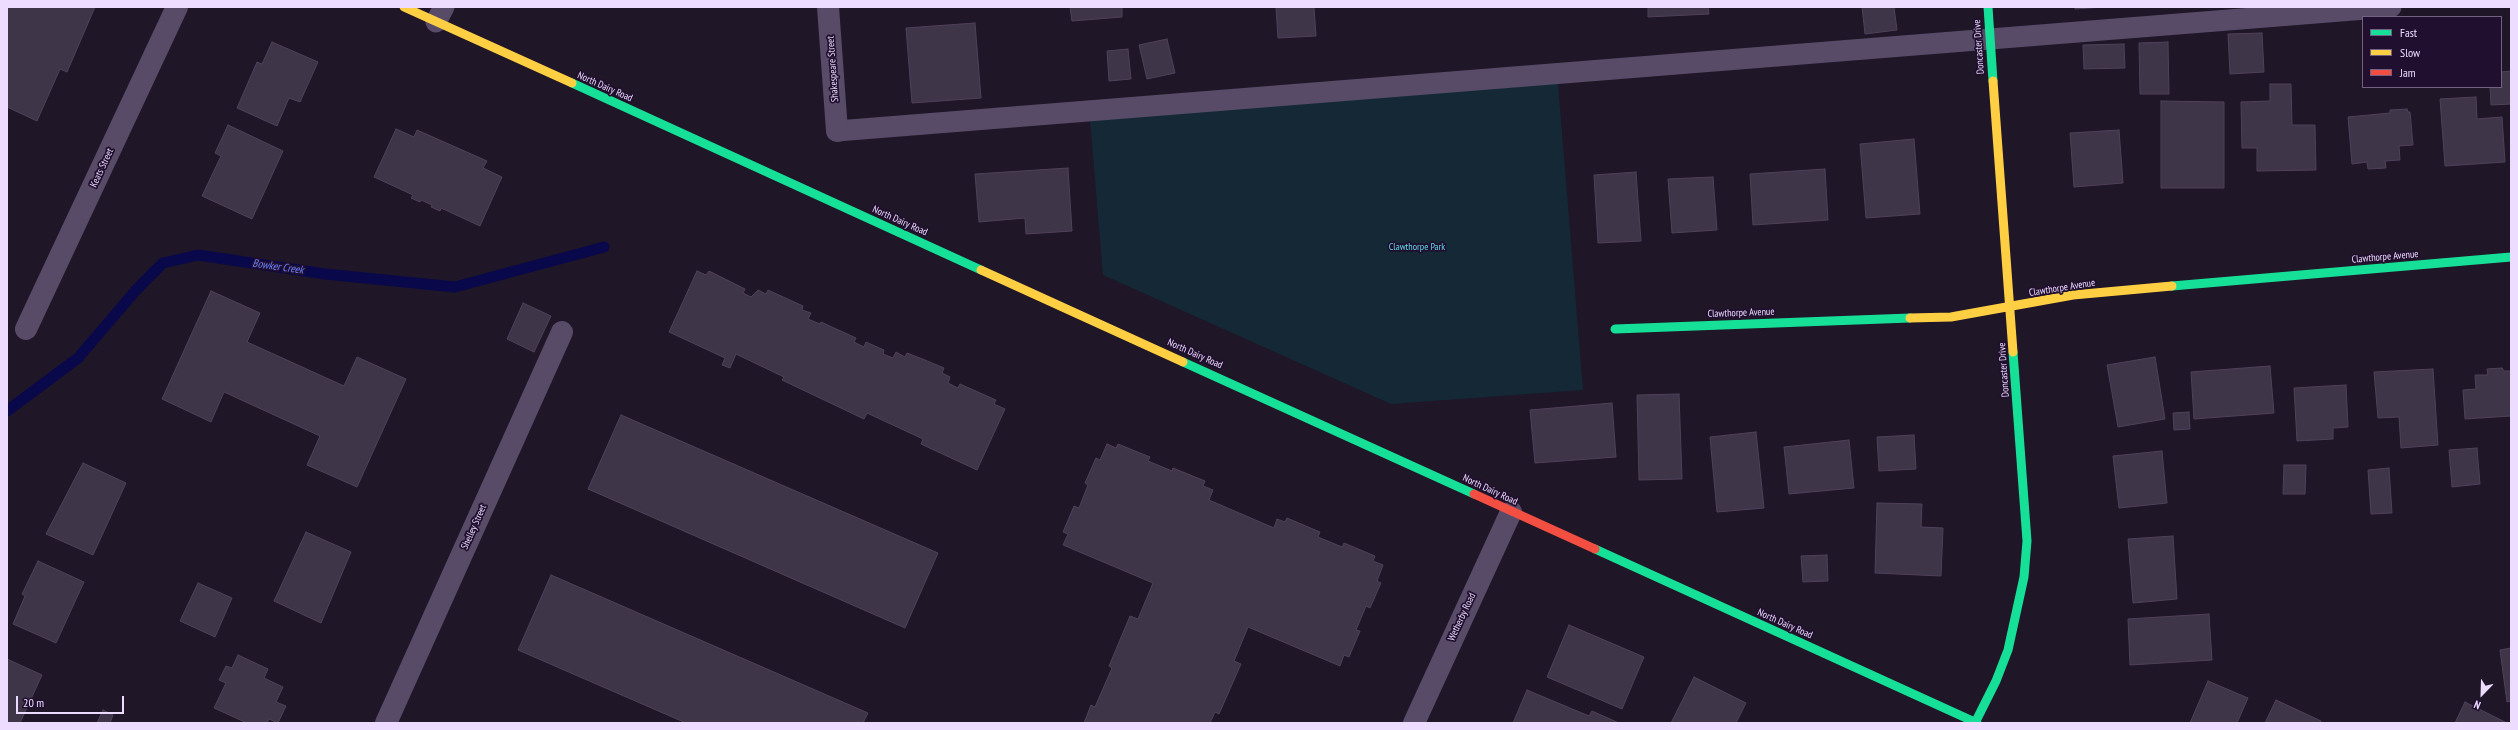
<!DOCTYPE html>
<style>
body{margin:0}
#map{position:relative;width:2518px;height:730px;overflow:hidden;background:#1f1627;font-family:"PT Sans Narrow",sans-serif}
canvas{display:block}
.frame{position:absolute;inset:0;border:8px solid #eddcff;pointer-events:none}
.legend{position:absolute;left:2362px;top:16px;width:140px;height:72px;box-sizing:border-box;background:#200f2e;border:1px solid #726182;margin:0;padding:5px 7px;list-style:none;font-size:12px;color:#eddcff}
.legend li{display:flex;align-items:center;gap:8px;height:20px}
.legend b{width:20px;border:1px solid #726182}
.north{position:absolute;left:2462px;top:674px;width:40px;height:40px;-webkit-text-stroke:3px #200f2e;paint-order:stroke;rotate:203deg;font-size:11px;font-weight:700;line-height:16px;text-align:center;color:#eddcff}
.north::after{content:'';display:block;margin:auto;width:14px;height:18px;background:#eddcff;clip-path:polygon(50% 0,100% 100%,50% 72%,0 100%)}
.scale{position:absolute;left:16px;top:696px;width:108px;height:18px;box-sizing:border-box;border:2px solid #eddcff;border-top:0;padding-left:5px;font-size:12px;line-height:14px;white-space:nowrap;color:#eddcff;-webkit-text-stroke:3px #200f2e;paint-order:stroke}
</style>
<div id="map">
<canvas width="2518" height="730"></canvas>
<div class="frame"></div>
<ul class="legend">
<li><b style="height:5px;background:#16e098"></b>Fast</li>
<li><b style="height:5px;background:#ffcf43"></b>Slow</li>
<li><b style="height:5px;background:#f24e42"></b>Jam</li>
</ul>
<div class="north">N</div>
<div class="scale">20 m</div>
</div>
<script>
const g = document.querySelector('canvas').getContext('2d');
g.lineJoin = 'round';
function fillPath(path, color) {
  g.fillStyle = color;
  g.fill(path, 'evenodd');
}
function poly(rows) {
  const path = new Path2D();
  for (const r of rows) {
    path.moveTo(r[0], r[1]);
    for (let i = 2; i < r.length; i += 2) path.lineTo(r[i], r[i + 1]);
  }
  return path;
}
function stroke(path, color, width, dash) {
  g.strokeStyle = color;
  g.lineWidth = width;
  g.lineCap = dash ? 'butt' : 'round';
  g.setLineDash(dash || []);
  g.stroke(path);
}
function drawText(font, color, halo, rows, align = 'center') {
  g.font = font + ' "PT Sans Narrow",sans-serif';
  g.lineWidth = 3.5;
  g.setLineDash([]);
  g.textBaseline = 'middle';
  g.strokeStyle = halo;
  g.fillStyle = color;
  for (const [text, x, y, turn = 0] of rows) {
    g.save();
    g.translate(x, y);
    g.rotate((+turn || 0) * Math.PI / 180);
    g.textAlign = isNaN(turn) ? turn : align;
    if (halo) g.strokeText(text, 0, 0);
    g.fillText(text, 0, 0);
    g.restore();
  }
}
fillPath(poly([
 [1558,83,1583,390,1391,404,1103,275,1090,120]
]), '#142836');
stroke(poly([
 [7,411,78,358,137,289,163,263,198,255,325,274,455,287,604,247]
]), '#09084b', 11);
const building = poly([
 [7,7,95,7,67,72,60,69,37,121,7,107,7,7],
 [1070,7,1122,7,1122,17,1072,21,1070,7],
 [1276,7,1314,7,1316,36,1278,38,1276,7],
 [1648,7,1708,7,1709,14,1648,17,1648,7],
 [1862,7,1894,7,1897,30,1865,34,1862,7],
 [2075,7,2104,7,2075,9,2075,7],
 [975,23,981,98,912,103,906,28,975,23],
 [2262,33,2264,72,2230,74,2228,34,2262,33],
 [1167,39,1175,73,1147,79,1139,45,1167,39],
 [272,42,318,62,300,102,289,98,277,126,237,108,257,62,262,64,272,42],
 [2168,42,2169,94,2140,94,2139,43,2168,42],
 [2124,44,2125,68,2084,69,2083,45,2124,44],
 [1128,49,1131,79,1109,81,1107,51,1128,49],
 [2511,71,2511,104,2491,105,2490,87,2501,87,2501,72,2511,71],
 [2270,84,2291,84,2292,125,2315,125,2316,170,2257,171,2257,148,2242,148,2241,102,2270,101,2270,84],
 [2476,97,2477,119,2502,117,2505,162,2445,166,2440,99,2476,97],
 [2161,101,2224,102,2224,188,2161,188,2161,101],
 [2407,109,2408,112,2410,112,2413,145,2399,146,2400,160,2385,161,2386,168,2368,169,2367,162,2352,164,2348,117,2390,113,2390,110,2407,109],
 [228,125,283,151,252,219,202,196,221,156,215,153,228,125],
 [396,129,414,137,417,130,487,161,483,168,502,177,480,226,441,208,440,211,431,207,432,205,421,200,420,202,411,198,413,195,374,177,396,129],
 [2119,130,2123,183,2074,187,2070,133,2119,130],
 [1914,139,1920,214,1866,218,1860,144,1914,139],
 [1068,168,1072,231,1026,234,1025,218,979,222,975,174,1068,168],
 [1825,169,1828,220,1753,225,1750,174,1825,169],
 [1636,172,1641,241,1598,243,1594,175,1636,172],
 [1713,177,1717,230,1672,233,1668,179,1713,177],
 [697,271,706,275,709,271,745,289,743,293,751,297,758,290,766,294,768,290,803,306,802,310,811,313,808,319,820,324,821,322,856,338,854,342,864,347,866,342,884,350,883,354,893,358,896,352,905,357,907,353,925,360,944,368,942,373,950,377,948,383,958,388,960,384,996,400,994,404,1005,409,977,470,921,444,923,439,867,413,864,419,782,380,784,377,736,354,730,368,722,365,725,358,669,332,697,271],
 [211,291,260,313,247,342,344,386,357,357,406,379,357,487,307,465,320,436,224,392,211,422,162,399,211,291],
 [523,303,551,316,534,352,507,339,523,303],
 [2155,357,2165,419,2118,427,2107,365,2155,357],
 [2270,366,2274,413,2194,419,2191,372,2270,366],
 [2502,368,2504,371,2511,371,2511,416,2465,419,2463,390,2476,389,2475,375,2488,375,2487,369,2502,368],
 [2433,369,2438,445,2401,448,2399,417,2378,418,2374,372,2433,369],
 [2346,385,2348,427,2333,428,2333,439,2297,441,2294,388,2346,385],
 [1679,394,1682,479,1639,480,1637,395,1679,394],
 [1612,403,1616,457,1535,463,1530,410,1612,403],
 [2189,412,2190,429,2174,430,2173,413,2189,412],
 [621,415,938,553,905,628,588,489,621,415],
 [1756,432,1764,508,1717,512,1710,437,1756,432],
 [1914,435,1916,469,1879,471,1877,437,1914,435],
 [1849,440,1854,488,1789,494,1784,447,1849,440],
 [1107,444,1116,448,1118,444,1150,457,1148,461,1172,471,1173,468,1205,481,1203,486,1213,490,1209,500,1274,528,1277,519,1285,522,1287,518,1320,532,1318,537,1342,547,1344,543,1375,556,1373,561,1383,565,1377,581,1381,583,1370,608,1366,606,1356,630,1360,631,1349,657,1344,655,1340,666,1248,627,1234,661,1241,664,1219,714,1215,712,1210,723,1084,723,1091,705,1095,707,1112,668,1109,666,1130,616,1138,619,1153,583,1063,545,1068,534,1063,532,1074,506,1079,508,1088,485,1085,483,1096,458,1100,460,1107,444],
 [2477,448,2480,484,2452,487,2449,450,2477,448],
 [2162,451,2167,503,2119,508,2113,456,2162,451],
 [83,463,126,483,93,555,46,534,83,463],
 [2284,465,2306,465,2305,494,2283,494,2284,465],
 [2389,468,2392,513,2371,514,2368,470,2389,468],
 [1877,503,1922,504,1921,527,1943,528,1941,576,1875,573,1877,503],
 [306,532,351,552,321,623,274,601,306,532],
 [2173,536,2177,599,2133,603,2128,539,2173,536],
 [1827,555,1828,581,1803,582,1801,556,1827,555],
 [38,561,84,582,56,643,13,624,25,596,22,594,38,561],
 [551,575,868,713,863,723,686,723,518,650,551,575],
 [198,583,232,598,215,637,180,621,198,583],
 [2209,614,2212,660,2130,665,2128,619,2209,614],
 [1569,625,1644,657,1622,709,1547,677,1569,625],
 [2511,648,2511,701,2507,702,2500,650,2511,648],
 [238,655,268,669,264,678,283,687,276,702,286,706,278,723,269,719,267,723,247,723,214,708,226,683,219,680,226,666,232,668,238,655],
 [7,659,42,675,20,723,7,723,7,659],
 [1694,677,1746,703,1736,723,1671,723,1694,677],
 [2208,681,2248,698,2237,723,2190,723,2208,681],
 [1527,690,1589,716,1592,711,1619,723,1513,723,1527,690],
 [2276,700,2321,721,2320,723,2265,723,2276,700],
 [2465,702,2507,723,2455,723,2465,702],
 [103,710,113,715,110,723,97,723,103,710]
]);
fillPath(building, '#3f3548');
stroke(building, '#4f415a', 1);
stroke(poly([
 [436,22,444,7],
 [837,131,2391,7]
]), '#574b68', 21);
stroke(poly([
 [828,7,837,131],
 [26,329,177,7],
 [386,723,562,332],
 [1414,723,1511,512]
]), '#574b68', 22);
stroke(poly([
 [1988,7,1993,81],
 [572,83,981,270],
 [2172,286,2511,257],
 [1615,329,1910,318],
 [1183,362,1474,494],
 [1595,549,1977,723],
 [1975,723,1996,681,2008,650,2024,577,2027,541,2013,352]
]), '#16e098', 9);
stroke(poly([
 [404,7,572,83],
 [1993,81,2013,352],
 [981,270,1183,362],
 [1910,318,1951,317,2073,295,2172,286]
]), '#ffcf43', 9);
stroke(poly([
 [1474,494,1595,549]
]), '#f24e42', 9);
drawText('10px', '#eddcff', '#200f2e', [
 ["Doncaster Drive",1979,47,-94],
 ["Shakespeare Street",833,69,-94],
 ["North Dairy Road",605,87,24],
 ["Keats Street",102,168,-65],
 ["North Dairy Road",900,221,24],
 ["Clawthorpe Avenue",2385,257,-5],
 ["Clawthorpe Avenue",2062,288,-9],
 ["Clawthorpe Avenue",1741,313,-2],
 ["North Dairy Road",1195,354,24],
 ["Doncaster Drive",2004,370,-94],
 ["North Dairy Road",1490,490,25],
 ["Shelley Street",474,527,-66],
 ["Wetherby Road",1462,617,-65],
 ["North Dairy Road",1785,624,24]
]);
drawText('10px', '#5ddaea', '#200f2e', [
 ["Clawthorpe Park",1417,247]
]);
drawText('italic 11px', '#6a83ff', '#200f2e', [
 ["Bowker Creek",278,267,8]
]);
</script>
